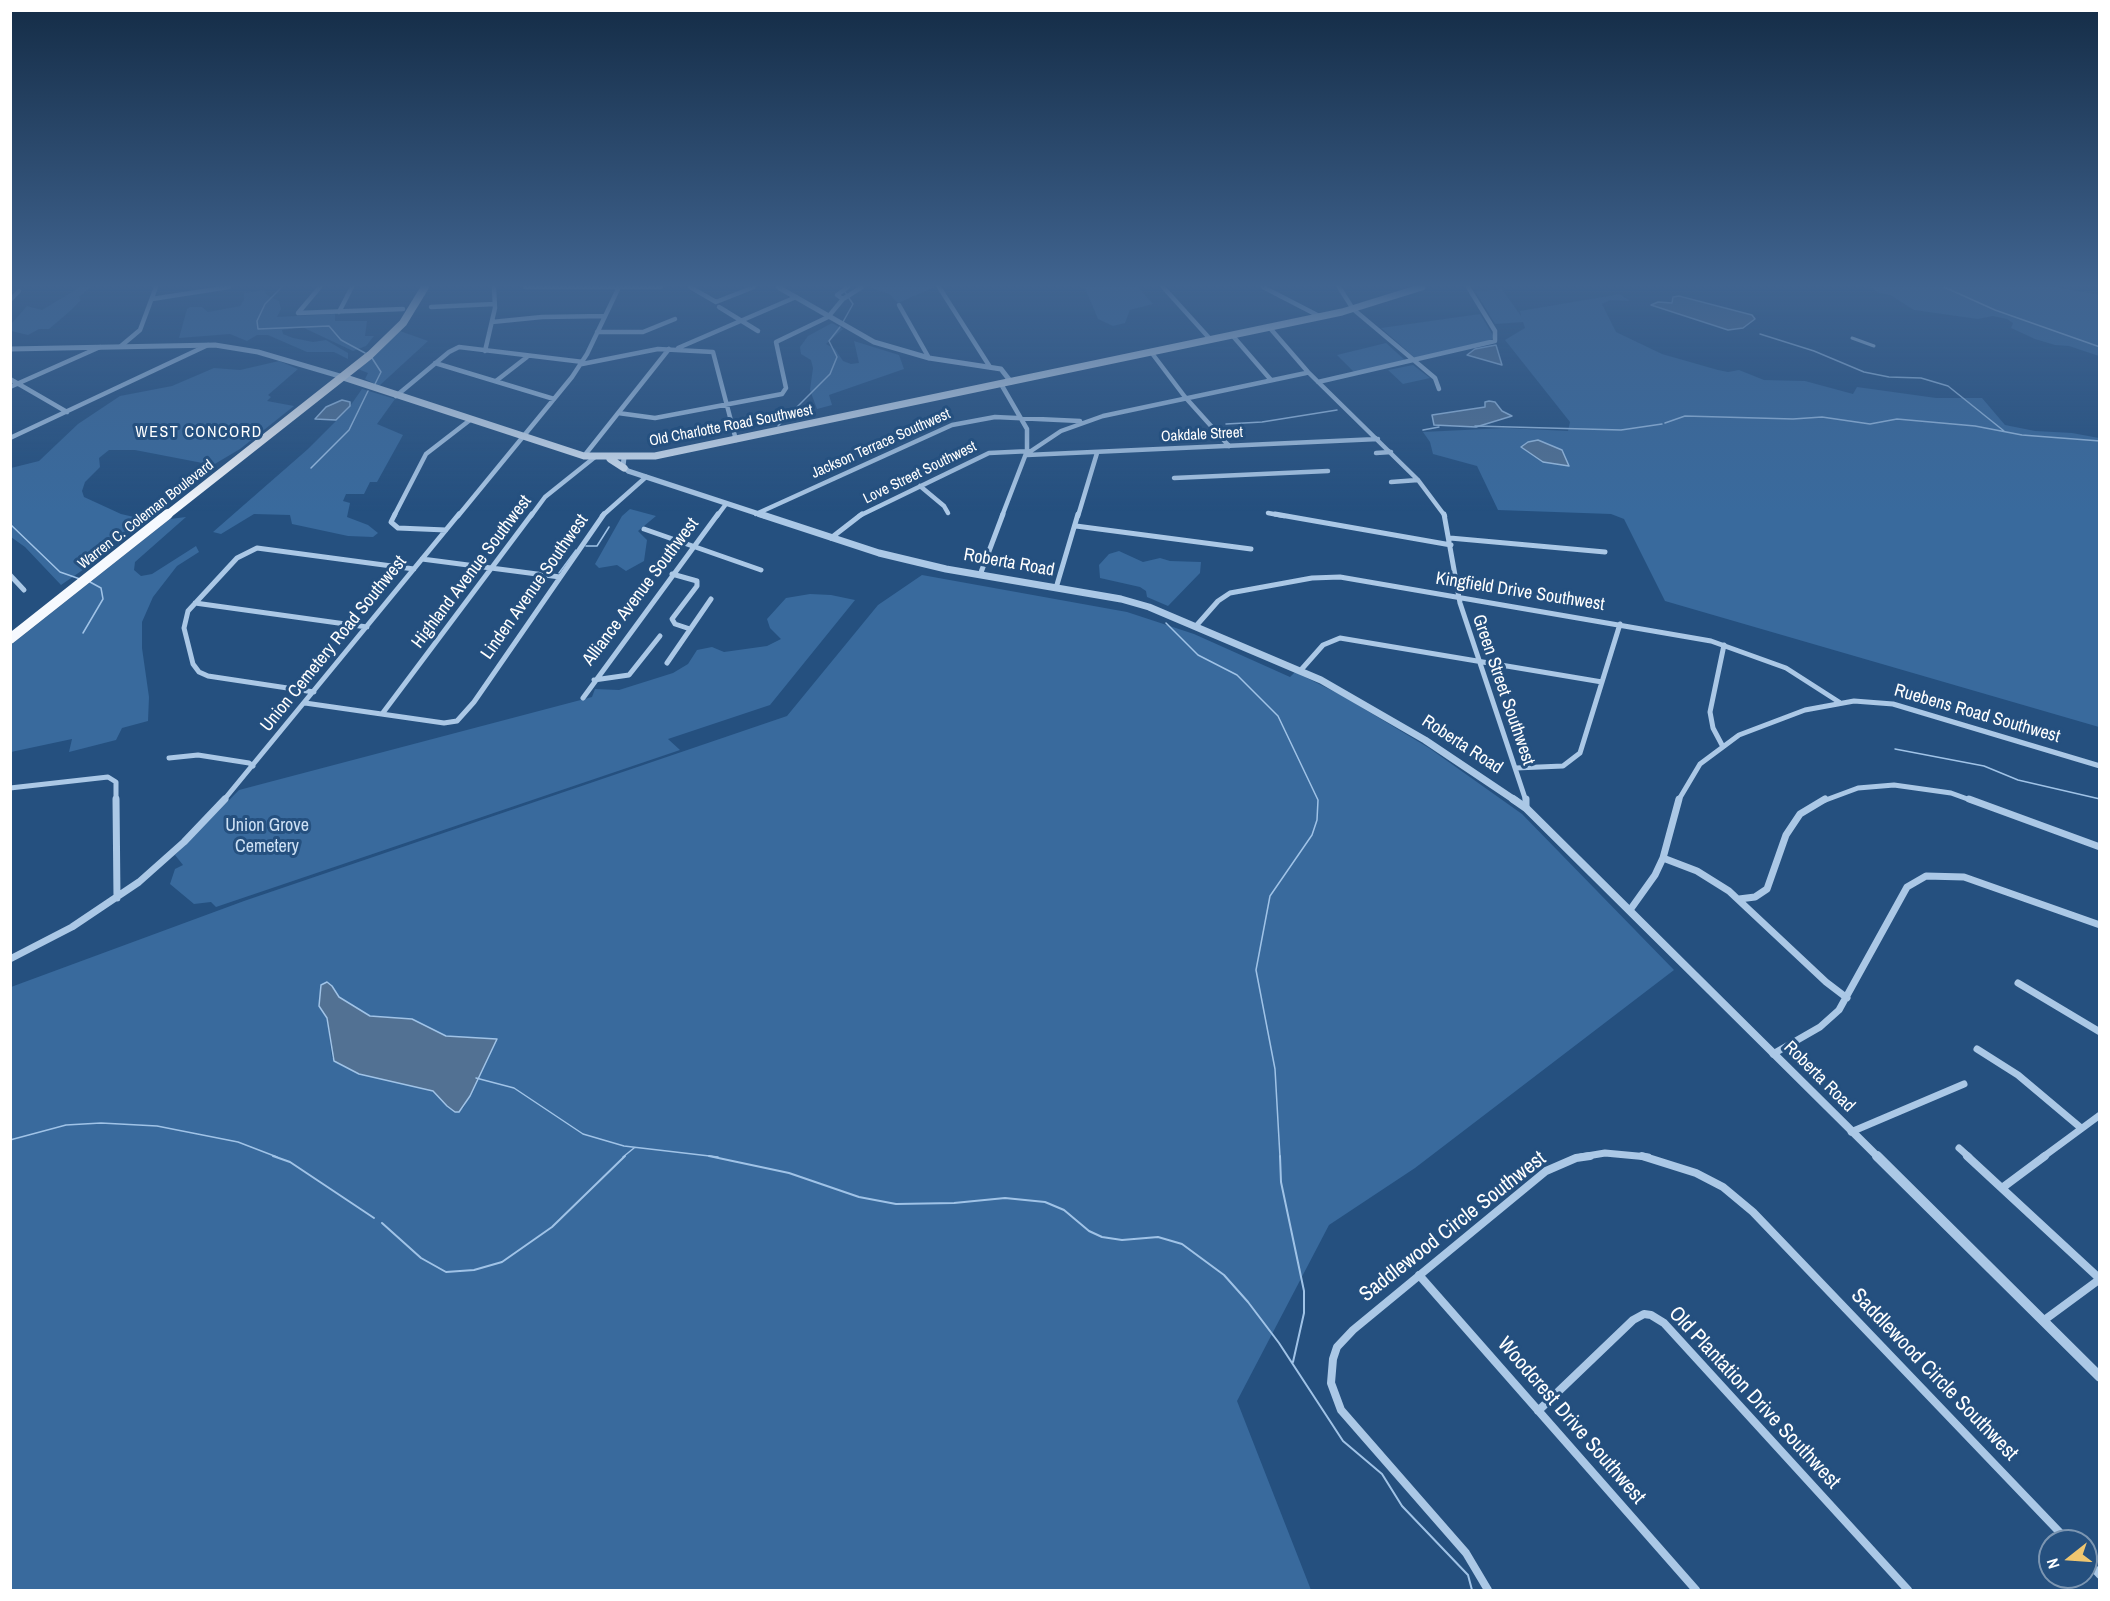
<!DOCTYPE html>
<style>
body{margin:0}
#map{position:relative;width:2110px;height:1601px;overflow:hidden;background:#25507f;font-family:"Archivo Narrow",sans-serif}
canvas{display:block}
.frame{position:absolute;inset:0;border:12px solid #fff;pointer-events:none}
.north{position:absolute;left:2038px;top:1529px;width:60px;height:60px;box-sizing:border-box;background:#25507f;border:2px solid #7c96b2;border-radius:50%;rotate:253deg;font-size:16px;font-weight:700;line-height:24px;text-align:center;color:#fff}
.north::after{content:'';display:block;margin:auto;width:21px;height:27px;background:#efc670;clip-path:polygon(50% 0,100% 100%,50% 72%,0 100%)}
</style>
<div id="map">
<canvas width="2110" height="1601"></canvas>
<div class="frame"></div>
<div class="north">N</div>
</div>
<script>
const g = document.querySelector('canvas').getContext('2d');
g.lineJoin = 'round';
function fillPath(path, color) {
  g.fillStyle = color;
  g.fill(path, 'evenodd');
}
function poly(rows) {
  const path = new Path2D();
  for (const r of rows) {
    path.moveTo(r[0], r[1]);
    for (let i = 2; i < r.length; i += 2) path.lineTo(r[i], r[i + 1]);
  }
  return path;
}
function stroke(path, color, width, dash) {
  g.strokeStyle = color;
  g.lineWidth = width;
  g.lineCap = dash ? 'butt' : 'round';
  g.setLineDash(dash || []);
  g.stroke(path);
}
function drawText(font, color, halo, rows, align = 'center') {
  g.font = font + ' "Archivo Narrow",sans-serif';
  g.lineWidth = 6;
  g.setLineDash([]);
  g.textBaseline = 'middle';
  g.strokeStyle = halo;
  g.fillStyle = color;
  for (const [text, x, y, turn = 0] of rows) {
    g.save();
    g.translate(x, y);
    g.rotate((+turn || 0) * Math.PI / 180);
    g.textAlign = isNaN(turn) ? turn : align;
    if (halo) g.strokeText(text, 0, 0);
    g.fillText(text, 0, 0);
    g.restore();
  }
}
fillPath(poly([
 [80,287,91,287,79,297,81,300,70,311,49,329,39,329,28,335,11,331,12,323,27,306,42,310],
 [869,287,935,287,898,303,889,294],
 [1080,287,1138,287,1153,304,1130,310,1125,323,1113,326,1098,319,1085,288],
 [1870,287,2055,287,2096,294,2099,295,2099,356,2069,346,2055,345,2035,339,2011,328,2013,323,2007,319,1993,316,1978,319,1914,310,1890,295,1879,293],
 [1502,289,1521,316,1520,311,1620,294,1630,301,1610,300,1602,304,1616,332,1662,354,1718,370,1728,372,1739,370,1764,380,1805,381,1853,394,1857,387,1936,398,1982,398,2005,425,2035,431,2072,433,2099,438,2099,727,1665,601,1624,519,1611,514,1498,510,1477,466,1433,454,1430,442,1423,432,1506,428,1568,431,1570,422,1505,340,1525,328,1523,322,1495,324,1475,291],
 [264,290,267,295,279,301,281,309,277,317,335,314,335,321,367,321,365,336,374,336,366,346,353,351,302,327,282,330,283,334,293,338,313,342,326,340,348,353,348,359,334,352,307,352,268,335,257,335,247,341,230,334,179,338,187,309,190,307,202,307,208,312,240,306,244,300,244,293],
 [1480,314,1494,337,1491,340,1415,358,1381,328],
 [832,323,843,329,826,344,835,349,843,361,851,364,859,363,854,341,899,355,904,369,829,395,832,405,817,409,810,390,813,368,811,360,801,354,800,347,808,336],
 [400,331,428,341,379,386,365,379,368,373,358,369],
 [1386,343,1406,361,1355,373,1337,355],
 [279,361,298,369,268,395,271,397,267,401,294,406,240,449,213,465,135,450,109,450,99,458,100,467,85,482,82,491,84,497,121,514,134,517,140,523,131,532,106,548,90,565,61,585,25,547,11,537,11,468,39,461,78,424,120,396,172,386,214,368,240,370],
 [1413,365,1430,378,1403,384,1388,370],
 [362,389,395,399,377,424,403,435,377,482,370,482,364,494,346,494,343,501,350,503,347,517,368,525,378,533,373,537,348,536,292,524,290,515,254,514,221,534,213,532,308,449,348,409],
 [630,509,656,516,638,531,647,540,644,561,626,571,617,565,599,568,595,564,622,516],
 [186,517,135,562,134,570,141,576,152,574,196,546,199,552,177,566,153,597,142,622,142,648,149,697,148,721,122,728,116,740,69,752,72,739,11,752,11,645,170,519],
 [1119,551,1143,562,1160,558,1170,561,1201,562,1200,573,1168,606,1147,597,1146,591,1140,587,1100,578,1099,565,1109,554],
 [922,575,1127,612,1194,634,1290,677,1295,672,1341,695,1429,748,1522,814,1674,970,1415,1168,1329,1225,1237,1401,1311,1590,11,1590,11,987,244,901,787,716,878,605],
 [321,985,332,986,339,997,370,1016,412,1019,446,1036,497,1039,464,1107,459,1112,447,1106,433,1091,332,1058,327,1018,319,1006],
 [810,594,831,595,855,600,770,705,668,739,680,750,216,907,211,902,194,904,170,884,175,869,183,865,175,855,239,790,592,697,595,689,619,690,673,673,688,664,697,650,712,647,724,652,767,646,781,639,770,628,767,619,786,598]
]), '#396a9d');
const water = poly([
 [1679,296,1752,315,1755,319,1743,328,1728,330,1651,305,1658,302,1672,303,1673,297,1679,296],
 [1496,345,1502,365,1467,355,1475,349,1496,345],
 [342,400,350,402,350,406,336,420,315,419,326,407,342,400],
 [1489,401,1495,402,1502,411,1512,416,1476,427,1434,425,1432,415,1485,407,1485,402,1489,401],
 [1538,440,1562,450,1569,466,1543,462,1521,447,1528,442,1538,440],
 [327,982,332,986,339,997,370,1016,412,1019,446,1036,497,1039,470,1096,459,1112,455,1112,447,1106,433,1091,359,1074,334,1061,327,1018,319,1006,321,985,327,982]
]);
fillPath(water, '#527193');
stroke(water, '#a0c3e7', 1.5);
stroke(poly([
 [282,287,265,304,257,321,258,329,329,326,341,340,365,353],
 [1944,287,1995,310,2100,347],
 [843,322,853,304,845,292],
 [1760,334,1814,351,1864,372,1889,377,1921,378,1948,386,2004,431],
 [372,358,381,372,375,384],
 [1665,423,1685,416,1793,419,1822,417,1870,424,1897,419,1975,426,2022,435,2100,441],
 [1226,424,1262,422,1337,410],
 [778,426,830,374,837,357,829,341,840,327],
 [1475,426,1621,430,1662,424],
 [1423,430,1439,427],
 [311,468,349,430,368,391],
 [10,524,60,572,80,579],
 [586,546,597,546,609,527],
 [559,573,576,550],
 [1166,623,1198,655,1237,675,1278,716,1318,800,1317,820,1312,835,1270,896,1256,970,1275,1069,1280,1157],
 [83,633,103,599,101,588,90,582],
 [1895,749,1984,766,2018,780,2100,799],
 [476,1078,514,1088,583,1134,624,1146,718,1157],
 [10,1140,66,1125,101,1123,157,1126,238,1142,277,1157],
 [623,1157,634,1148]
]), '#a0c3e7', 1.5);
stroke(poly([
 [273,1156,290,1162,374,1218],
 [709,1156,789,1173,859,1197,896,1204,954,1203,1005,1198,1045,1202,1064,1210,1089,1231,1102,1237,1122,1240,1158,1237,1182,1244,1224,1275,1248,1302,1279,1343,1343,1441,1382,1474,1402,1506,1468,1575,1472,1590],
 [1280,1156,1281,1182,1304,1291,1304,1313,1293,1362],
 [382,1223,421,1258,446,1272,474,1270,502,1262,552,1227,625,1156]
]), '#a0c3e7', 2);
stroke(poly([
 [1852,338,1874,346]
]), '#abc8e6', 3);
stroke(poly([
 [320,287,298,313,403,309],
 [525,287,661,287],
 [690,287,716,302,754,287],
 [939,287,990,367],
 [1163,287,1211,340],
 [1263,287,1321,317],
 [1339,287,1353,309,1435,378,1439,389],
 [152,299,229,287],
 [843,299,837,295,848,287],
 [10,300,19,291],
 [899,305,929,358],
 [431,307,494,304],
 [719,307,758,331],
 [339,312,352,287],
 [492,322,542,317,605,316],
 [1269,327,1308,372,1418,480,1445,516],
 [597,332,643,332,675,319],
 [1232,335,1271,380],
 [121,346,140,330,156,287],
 [678,348,796,297],
 [485,351,495,308,494,287],
 [1151,352,1185,397,1229,446],
 [435,363,554,399],
 [582,364,658,349,713,352,736,440],
 [10,379,67,412],
 [496,381,527,357],
 [1318,382,1495,341,1495,331,1468,287],
 [1001,384,1027,429,1027,451,1002,516],
 [10,387,100,347],
 [396,396,449,352,459,347,583,362],
 [618,413,655,418,782,394,786,388,776,342,828,317,843,299,862,287],
 [10,438,208,345],
 [1376,453,1391,452],
 [1027,455,1378,439],
 [584,456,669,349],
 [1174,478,1328,471],
 [1391,482,1418,480],
 [920,486,944,506,948,513],
 [1268,513,1284,516],
 [756,514,952,425,995,417,1080,421],
 [394,516,426,454,470,420],
 [458,516,572,377,587,354,619,287],
 [531,516,545,497,595,457],
 [602,516,646,477],
 [717,516,726,504],
 [859,516,989,453,1031,451,1061,431,1103,416,1306,373],
 [1078,516,1097,453]
]), '#abc8e6', 4.5);
stroke(poly([
 [395,514,391,522,398,528,446,530],
 [1275,514,1451,545],
 [1444,514,1460,603,1526,801],
 [1076,526,1251,549],
 [644,529,761,570],
 [831,538,862,514],
 [1450,538,1605,552],
 [422,559,560,577],
 [672,574,697,581,697,586,672,619,675,624,690,629],
 [10,575,24,590],
 [980,575,1003,514],
 [1056,588,1078,514],
 [195,603,367,627],
 [1196,626,1218,601,1230,593,1312,578,1340,577,1711,641,1786,668,1839,702],
 [667,663,711,599],
 [1300,671,1323,645,1340,638,1602,682],
 [594,680,629,675,660,636],
 [314,692,208,676,199,672,193,664,184,628,188,611,237,558,257,548,414,569],
 [583,698,718,514],
 [305,703,444,723,457,721,474,702,604,514],
 [382,714,532,514],
 [1722,745,1713,728,1710,712,1724,645],
 [169,758,198,755,249,763,253,766],
 [1516,768,1563,766,1580,753,1620,624],
 [10,788,108,777,116,782,116,801],
 [223,801,459,514],
 [1678,801,1700,764,1739,735,1805,710,1854,701,1893,704,2100,766],
 [1823,801,1858,788,1894,785,1951,793,1973,801]
]), '#abc8e6', 5);
stroke(poly([
 [116,799,117,898],
 [1526,799,1526,808],
 [1969,799,2100,847],
 [1663,858,1697,871,1729,891,1826,982,1847,998],
 [1739,899,1755,897,1767,889,1786,835,1800,814,1825,799],
 [1630,910,1655,875,1663,858,1679,799],
 [10,959,72,927,139,882,184,842,225,799],
 [2018,983,2100,1032],
 [1977,1049,2018,1075,2081,1128],
 [1773,1054,1820,1027,1839,1010,1907,887,1926,876,1964,877,2100,925],
 [1851,1132,1964,1084],
 [1959,1148,1969,1157],
 [1581,1157,1605,1153,1648,1157],
 [2043,1157,2100,1115]
]), '#abc8e6', 7);
stroke(poly([
 [1642,1156,1696,1173,1723,1187,1753,1212,2068,1541],
 [1967,1156,2100,1279],
 [2002,1188,2045,1156],
 [1419,1275,1696,1590],
 [2043,1321,2100,1279],
 [1538,1411,1633,1320,1644,1314,1651,1315,1664,1323,1908,1590],
 [2086,1560,2100,1575],
 [1488,1590,1466,1553,1341,1410,1331,1383,1333,1359,1337,1347,1353,1330,1546,1171,1576,1158,1590,1156]
]), '#abc8e6', 8);
stroke(poly([
 [778,287,874,342,929,358,1001,369,1011,382],
 [10,349,215,345,258,352,343,377],
 [624,458,623,466,628,471,765,516]
]), '#abc8e6', 5);
stroke(poly([
 [760,514,879,553,946,569,1121,599,1149,607,1321,680,1425,740,1516,801]
]), '#abc8e6', 7);
stroke(poly([
 [1513,799,1526,808,1878,1157]
]), '#abc8e6', 8);
stroke(poly([
 [1877,1156,2100,1377]
]), '#abc8e6', 10);
stroke(poly([
 [343,377,584,456,655,456,1342,312,1422,287],
 [610,459,624,468]
]), '#d5e4f5', 7);
stroke(poly([
 [166,516,370,355,403,323,425,287]
]), '#f6f9fe', 8);
stroke(poly([
 [10,639,168,514]
]), '#f6f9fe', 10);
const sky = g.createLinearGradient(0, 0, 0, 511);
sky.addColorStop(0, '#142c46');
sky.addColorStop(0.56, '#406490');
sky.addColorStop(1, '#40649000');
g.fillStyle = sky;
g.fillRect(0, 0, 2110, 511);
drawText('15px', '#fff', '#25507f', [
 ["Old Charlotte Road Southwest",731,426,-11],
 ["Oakdale Street",1202,435,-3],
 ["Jackson Terrace Southwest",881,444,-24],
 ["Love Street Southwest",920,473,-26],
 ["Warren C. Coleman Boulevard",146,515,-38]
]);
g.letterSpacing = '1.5px';
drawText('16px', '#fff', '#25507f', [
 ["WEST CONCORD",199,433]
]);
g.letterSpacing = '0px';
drawText('18px', '#fff', '#25507f', [
 ["Roberta Road",1009,563,10],
 ["Highland Avenue Southwest",472,572,-53],
 ["Linden Avenue Southwest",535,587,-55],
 ["Alliance Avenue Southwest",641,592,-53],
 ["Kingfield Drive Southwest",1520,592,9],
 ["Union Cemetery Road Southwest",334,644,-51],
 ["Green Street Southwest",1503,690,71],
 ["Ruebens Road Southwest",1977,714,16],
 ["Roberta Road",1462,745,33],
 ["Roberta Road",1819,1077,45]
]);
drawText('18px', '#cee1f5', '#25507f', [
 ["Union Grove",267,826],
 ["Cemetery",267,847]
]);
drawText('21px', '#fff', '#25507f', [
 ["Saddlewood Circle Southwest",1453,1227,-38],
 ["Saddlewood Circle Southwest",1934,1375,46],
 ["Old Plantation Drive Southwest",1754,1398,47],
 ["Woodcrest Drive Southwest",1571,1421,49]
]);
</script>
